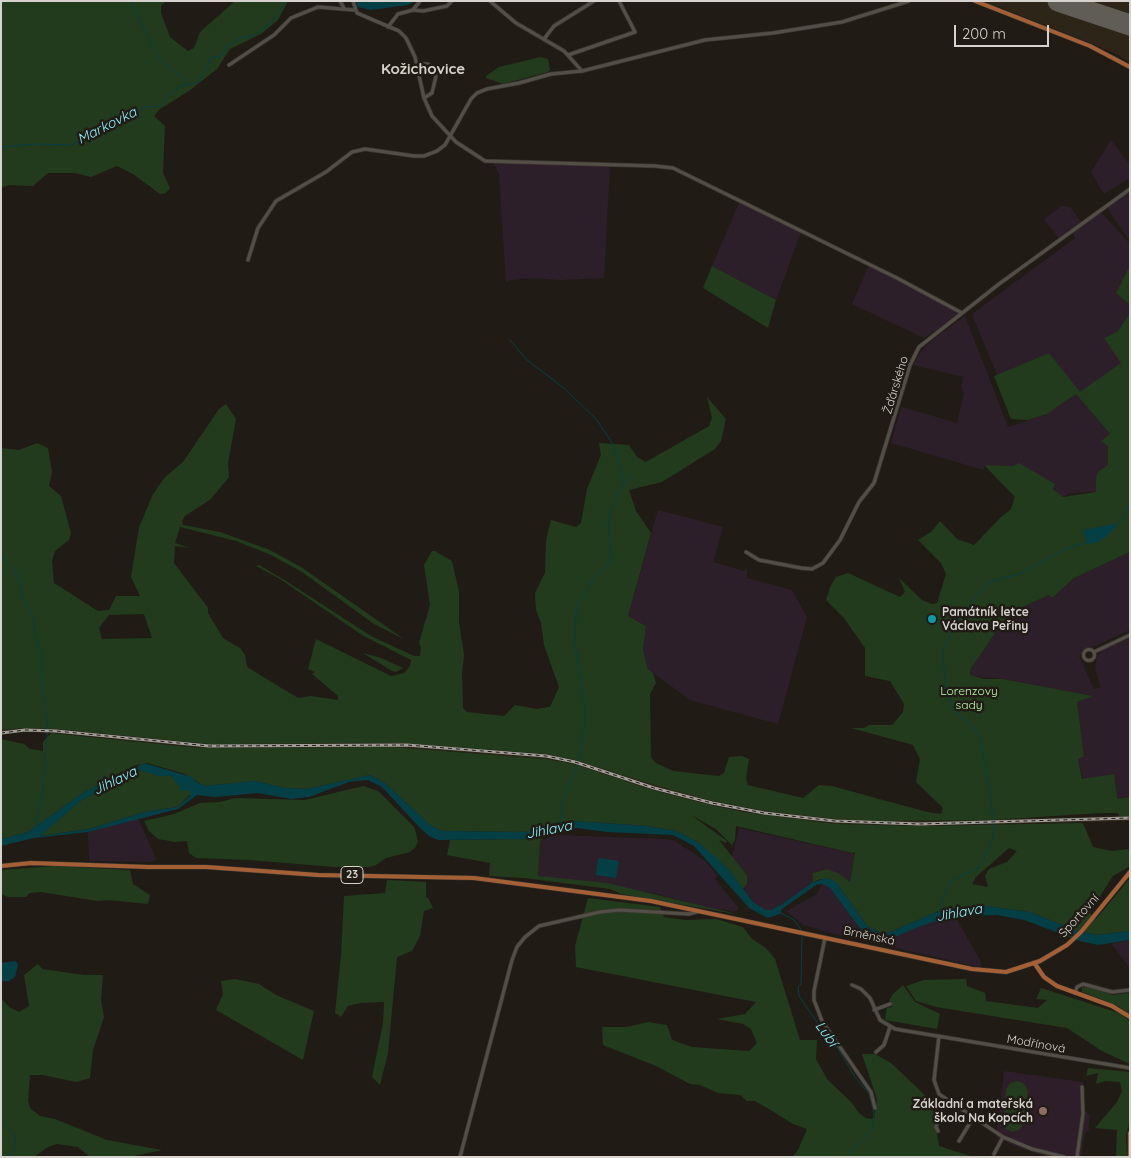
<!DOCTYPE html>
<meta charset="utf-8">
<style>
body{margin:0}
#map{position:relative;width:1131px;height:1158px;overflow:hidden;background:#201c15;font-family:Quicksand,sans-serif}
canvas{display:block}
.frame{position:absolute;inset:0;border:2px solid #d6d3ce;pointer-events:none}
.scale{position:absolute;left:954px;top:25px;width:95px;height:22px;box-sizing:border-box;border:2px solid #d6d3ce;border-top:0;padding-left:6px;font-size:15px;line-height:18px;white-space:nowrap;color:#d6d3ce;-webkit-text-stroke:4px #201c15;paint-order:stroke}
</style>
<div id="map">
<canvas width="1131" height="1158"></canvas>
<div class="frame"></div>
<div class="scale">200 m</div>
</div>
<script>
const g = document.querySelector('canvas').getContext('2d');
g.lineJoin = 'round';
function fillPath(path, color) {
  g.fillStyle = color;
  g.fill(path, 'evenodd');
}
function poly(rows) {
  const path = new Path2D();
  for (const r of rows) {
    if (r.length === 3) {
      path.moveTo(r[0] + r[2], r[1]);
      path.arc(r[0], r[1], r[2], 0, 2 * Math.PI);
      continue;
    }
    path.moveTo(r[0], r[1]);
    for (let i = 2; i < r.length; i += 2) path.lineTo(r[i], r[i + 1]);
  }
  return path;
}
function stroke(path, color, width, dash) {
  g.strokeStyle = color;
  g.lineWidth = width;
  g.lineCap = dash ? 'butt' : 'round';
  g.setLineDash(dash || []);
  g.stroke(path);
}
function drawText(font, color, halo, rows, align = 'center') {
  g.font = font + ' Quicksand,sans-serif';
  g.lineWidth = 5;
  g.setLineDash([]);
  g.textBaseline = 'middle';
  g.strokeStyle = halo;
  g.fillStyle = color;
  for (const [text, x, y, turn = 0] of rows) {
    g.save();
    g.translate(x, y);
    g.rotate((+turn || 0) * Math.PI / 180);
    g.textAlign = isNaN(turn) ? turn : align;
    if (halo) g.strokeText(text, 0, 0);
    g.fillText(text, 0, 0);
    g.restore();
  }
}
fillPath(poly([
 [984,1,1130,1,1130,63,1118,55,1088,42],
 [34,727,199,744,392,742,546,754,585,762,712,801,745,807,836,819,920,821,1130,816,1130,821,920,826,835,824,764,815,711,805,653,790,574,764,546,759,407,748,209,749,56,733,25,732,1,735,1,730]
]), '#2c2518');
fillPath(poly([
 [1111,140,1130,165,1130,178,1104,194,1091,172],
 [493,162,610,163,604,278,560,280,533,278,510,280,506,282,499,174],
 [1130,189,1130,241,1106,207],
 [740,201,801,232,776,300,712,266],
 [1062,206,1070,207,1082,223,1100,211,1130,244,1130,265,1116,293,1130,305,1130,313,1118,331,1109,335,1121,363,1080,393,1049,353,997,375,972,314,1075,238,1073,231,1060,240,1044,219],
 [869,265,955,307,962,313,924,338,852,304],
 [965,316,1008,427,1047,414,1076,394,1110,434,1108,465,1096,478,1096,492,1070,493,1062,497,1053,489,1055,485,1013,466,984,465,984,470,891,443,901,407,957,423,964,394,961,387,964,377,913,365,920,353,931,341],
 [658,510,723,527,713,562,744,571,747,567,747,578,792,590,807,617,778,724,690,700,648,669,643,650,646,626,628,616],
 [1130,552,1130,630,1083,651,1079,656,1094,689,1101,687,1095,669,1097,657,1102,650,1130,638,1130,796,1117,799,1083,779,1078,759,1084,755,1077,702,1092,696,1003,679,970,676,970,670,1003,621,1012,612,1049,595,1052,598,1074,578],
 [138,818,156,859,152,862,89,861,88,832],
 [739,828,855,854,850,883,838,873,823,869,812,873,813,882,782,904,771,910,766,910,753,902,743,889,747,884,747,875,732,857],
 [555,835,665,839,675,841,705,861,718,876,715,879,739,909,734,912,721,909,720,911,653,893,538,876,540,841],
 [822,884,830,888,858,926,871,936,949,917,957,920,981,962,980,967,834,934,804,925,786,911,816,895],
 [1130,940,1130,968,1111,944]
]), '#2d1f2a');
fillPath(poly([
 [1004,1071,1083,1082,1082,1088,1085,1089,1082,1107,1090,1116,1088,1128,1090,1129,1085,1133,1081,1157,1049,1157,1019,1148,996,1137]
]), '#2e1e29');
fillPath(poly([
 [1,1,166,1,161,6,161,13,170,37,188,51,194,48,200,32,235,1,288,1,278,20,261,34,230,49,217,69,189,91,160,109,154,116,165,126,163,173,170,188,166,193,160,194,133,174,117,166,91,177,75,173,48,173,33,186,9,185,1,188],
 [540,57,548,59,550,70,548,72,503,84,486,78,486,76,499,67],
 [1130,265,1130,305,1116,293],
 [712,266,776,300,768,328,703,288],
 [1130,313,1130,552,1074,578,1052,598,1049,595,1012,612,1003,621,970,670,970,675,984,679,1003,679,1093,696,1077,702,1084,756,1078,759,1082,779,1114,774,1117,799,1130,797,1130,816,1120,817,1118,813,1101,813,991,820,880,821,836,819,765,811,712,801,655,785,575,760,546,754,402,743,209,744,56,729,24,728,1,730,1,448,19,450,37,443,48,448,52,472,49,486,61,496,71,533,69,540,55,551,52,561,54,583,98,611,109,610,116,596,140,596,131,577,139,527,153,494,165,477,183,462,219,409,226,404,236,419,228,463,229,477,211,499,185,516,182,521,183,525,220,532,270,550,301,567,404,639,374,624,302,572,271,555,236,541,180,527,175,543,190,548,175,546,174,563,208,608,208,613,223,638,240,648,245,655,247,667,298,698,311,696,338,700,338,696,312,674,315,672,308,669,316,639,391,676,404,673,410,666,411,660,362,635,280,579,256,566,259,565,286,581,371,636,414,656,420,656,421,648,419,643,430,605,424,565,432,551,435,551,452,561,459,592,459,622,464,655,462,674,463,708,467,712,504,716,515,705,536,709,550,707,559,687,544,645,541,623,536,610,535,593,545,573,546,540,551,520,576,527,581,523,587,489,601,455,599,443,629,445,637,457,646,462,709,426,712,418,707,397,726,419,721,441,715,449,662,482,629,490,636,511,651,533,628,616,646,626,643,650,648,669,653,673,656,683,650,694,651,757,656,763,673,771,719,776,724,773,729,757,742,756,749,759,746,778,748,785,803,798,819,785,832,786,927,812,941,814,943,808,916,782,920,759,913,745,851,728,864,728,869,725,892,725,903,712,904,704,890,681,865,676,865,648,844,618,826,600,830,587,836,577,848,573,900,597,905,592,899,578,922,600,932,604,937,603,946,574,941,563,918,540,931,532,940,521,957,539,974,545,1001,517,1011,509,1015,497,984,465,1013,466,1019,463,1055,484,1053,489,1063,497,1096,492,1096,478,1098,472,1108,465,1108,446,1101,441,1110,434,1076,394,1047,414,1028,420,1011,419,994,376,1049,353,1080,392,1121,363,1104,338,1118,331],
 [144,614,152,638,102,639,99,628,109,615],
 [363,653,381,658,403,668,396,672,392,671],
 [51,733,199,748,392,747,546,759,574,764,653,790,711,805,744,812,835,824,920,826,1083,823,1093,847,1112,851,1130,849,1130,866,1113,876,1095,904,1091,905,1091,909,1087,910,1096,919,1130,878,1130,931,1097,935,1074,930,1030,912,986,906,937,912,890,932,881,933,867,926,836,882,821,879,813,882,812,873,827,869,838,873,850,882,855,852,852,853,736,826,735,840,732,845,716,829,691,815,727,841,726,843,719,840,747,875,747,884,743,889,728,869,699,843,676,831,647,826,574,821,555,823,525,832,442,831,431,826,385,783,370,775,307,789,285,788,255,781,204,786,185,774,147,763,137,765,113,779,84,792,28,832,1,839,1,739,24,744,30,749,43,751,43,742],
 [1009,848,1017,851,1007,862,989,869,985,876,988,887,972,884,976,877],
 [139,770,163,776,171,776,183,790,190,790,191,794,177,807,144,812,89,829,39,836,83,799,120,782],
 [363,786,378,791,414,827,418,841,415,848,410,852,386,858,376,865,369,867,334,867,249,860,196,858,189,853,187,841,175,842,158,839,149,831,144,821,174,814,200,803,220,802,235,798,305,800],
 [540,835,542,840,540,841,538,876,607,883,741,915,621,894,610,889,524,878,489,876,490,863,447,855,450,840,524,839],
 [55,866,130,870,133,884,150,895,148,904,108,900,97,901,41,892,30,893,26,897,8,897,1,894,1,870],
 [387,880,426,882,426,898,428,898,433,908,424,911,420,936,412,951,397,957,388,1053,380,1085,372,1077,383,1023,384,1002,360,1003,348,1006,341,1017,335,1013,341,956,344,896,385,893],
 [588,898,660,907,664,917,686,920,716,919,743,927,752,939,766,948,775,959,800,1040,817,1040,816,1059,827,1079,852,1103,859,1113,866,1118,874,1119,877,1099,862,1054,875,1054,891,1063,928,1098,932,1103,939,1146,973,1157,792,1157,798,1150,807,1129,793,1124,769,1109,755,1101,747,1101,740,1095,718,1093,700,1085,690,1084,656,1066,603,1045,602,1027,627,1027,648,1022,667,1025,672,1040,692,1047,749,1051,757,1043,751,1029,743,1024,717,1019,745,1014,756,1002,576,967,575,946],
 [38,964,42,969,84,975,103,975,101,1000,104,1017,93,1050,90,1078,76,1082,43,1075,30,1075,28,1101,30,1108,40,1116,55,1119,107,1140,162,1150,130,1157,90,1157,78,1147,57,1144,48,1147,34,1157,1,1157,1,998,9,1007,19,1012,29,1006,24,975],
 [235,979,259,984,276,995,314,1011,303,1060,216,1010,223,994,221,981],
 [966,979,967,986,985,993,986,1001,1038,1008,1047,1000,1036,999,1041,988,1119,1013,1130,1021,1130,1064,1102,1051,1067,1028,936,1007,916,1001,906,986,924,980],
 [903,985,915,1002,940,1014,937,1029,885,1020,887,1008,892,1007,889,1001,893,994],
 [1082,987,1093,988,1112,995,1130,993,1130,1014,1116,1005,1082,992],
 [1088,1068,1130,1072,1130,1121,1126,1135,1127,1157,1116,1157,1117,1130,1095,1128,1117,1102,1122,1091,1120,1082,1105,1081,1096,1084,1098,1073,1086,1076],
 [1018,1081,1024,1084,1028,1091,1024,1123,1019,1130,1012,1132,1006,1129,1003,1124,1006,1090,1010,1083]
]), '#223b1c');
fillPath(poly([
 [356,1,415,1,408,5,371,10,358,7],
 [1115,524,1117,525,1115,528,1107,536,1098,542,1087,544,1083,530],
 [144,763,192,777,195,781,204,786,255,781,285,788,307,789,370,775,385,783,431,826,442,831,525,832,555,823,574,821,647,826,676,831,699,843,712,854,728,869,753,902,766,910,771,910,782,904,813,882,827,878,836,882,867,926,880,933,890,932,937,912,986,906,1030,912,1074,930,1097,935,1130,931,1130,940,1098,945,1080,941,1024,920,997,915,949,917,921,926,890,939,879,939,867,934,858,926,830,888,822,884,816,885,782,909,780,914,768,918,749,908,694,846,673,835,607,832,577,828,524,839,438,840,429,836,420,828,382,787,368,780,349,782,309,797,291,799,258,793,215,797,197,795,178,809,88,832,34,838,1,846,1,839,28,832,84,792],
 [139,770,159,776,171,776,183,791,190,790,190,796,177,807,144,812,89,829,40,836,83,799,120,782],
 [598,858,619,861,616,878,596,875],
 [15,961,18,964,15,977,9,981,1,981,1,963]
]), '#053f46');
stroke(poly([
 [131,1,154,50,165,65,185,79,186,85],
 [1,147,36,144,71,145,91,138,144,107,161,106,167,97,179,87,199,82,211,58,221,56,227,46,243,37,253,36,272,22,286,1],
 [510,340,527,360,564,388,596,419,613,444,620,465,623,485],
 [1116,525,1121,521,1130,503],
 [1,557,12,567,20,581,21,593,34,621,36,638,41,652,42,686,48,726,42,794,35,829],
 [560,823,562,802,578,763,584,733,585,707,575,645,576,608,590,584,612,558,608,524,610,512,618,493,631,476],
 [779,912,794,920,802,931],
 [938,913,949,882,978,868,983,861,993,839,992,807,980,737,975,729,953,710,945,686,943,652,951,631,963,612,989,582,1022,573,1063,550,1087,542],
 [802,935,801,984,798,987,799,996,834,1047,837,1047,855,1077,869,1094,874,1113,872,1129,846,1157],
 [1,1040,1,1044],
 [1,1120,15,1136,15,1150,7,1157]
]), '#053f46', 1);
stroke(poly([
 [1058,1,1130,25]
]), '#605c56', 21);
const minor = poly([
 [340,1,344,8],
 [353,1,357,13,399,31,406,38,415,57,424,98,432,116,456,142,485,161,655,166,673,168,897,278,962,313],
 [490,1,516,23,564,51,582,71],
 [413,10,423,11,447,6,452,1],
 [388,27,398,14,413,10,420,1],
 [544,39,554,26,594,1],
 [568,55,635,32,619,1],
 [417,64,428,64,435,71,436,76,432,93,424,98],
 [229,65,274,35,291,18,318,7,354,10],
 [248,260,258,228,276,201,326,172,352,152,365,149,414,156,424,156,437,151,445,145,471,99,477,93,487,89,519,83,551,74,582,71,705,40,773,33,842,22,909,1],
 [746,552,759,560,801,568,812,569,823,563,840,540,859,502,874,483,910,365,919,347,999,284,1130,189],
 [1089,655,5.5],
 [1094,652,1130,635],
 [825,938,814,991,814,1000,822,1021,871,1092,875,1108],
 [852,985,861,989,870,998,880,1020,895,1029,1130,1068],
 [1075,993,1077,987,1083,984,1112,992,1130,990],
 [874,1010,890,1004],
 [939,1036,934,1080,939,1094,1003,1137,1032,1149,1064,1157],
 [876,1052,884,1045,890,1027],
 [938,1131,936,1127,945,1099],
 [959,1141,973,1118],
 [994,1154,1003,1137],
 [460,1157,512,960,517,947,525,937,539,926,600,912,619,910,689,914,700,911],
 [1077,1157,1083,1114,1082,1087]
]);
const major = poly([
 [975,1,1090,46,1130,67],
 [1,866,31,863,148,867,206,867,318,875,474,878,651,901,972,969,1006,972,1040,961,1067,945,1081,932,1130,872],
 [1035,964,1044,977,1057,986,1112,1006,1130,1017],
 [1130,1133,1130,1156]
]);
stroke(minor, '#3b3834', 4.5);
stroke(major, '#3b3834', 5);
stroke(minor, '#534f47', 3);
stroke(major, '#a46034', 4);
const rail = poly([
 [1,733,25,730,56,731,209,746,407,745,546,756,575,762,654,788,712,803,764,813,835,821,920,824,1130,818]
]);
stroke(rail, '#a09c97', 3);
stroke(rail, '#201c15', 1, [4]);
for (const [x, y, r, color] of [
 [932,619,5,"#0f9aa8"],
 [1043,1111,5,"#8d6e63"]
]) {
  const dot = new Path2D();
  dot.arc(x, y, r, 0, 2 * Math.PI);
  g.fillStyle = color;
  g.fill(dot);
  stroke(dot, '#201c15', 2);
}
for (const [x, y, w] of [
 [352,875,22]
]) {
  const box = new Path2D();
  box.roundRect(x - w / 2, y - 8.5, w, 17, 4);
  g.fillStyle = '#201c15';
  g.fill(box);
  stroke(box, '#d6d3ce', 1);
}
drawText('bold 11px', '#d6d3ce', null, [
 ["23",352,875]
]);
drawText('12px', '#d6d3ce', '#201c15', [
 ["Žďárského",896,385,-73],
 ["Sportovní",1079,916,-48],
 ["Brněnská",869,936,12],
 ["Modřínová",1036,1044,10]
]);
drawText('bold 12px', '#d6d3ce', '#201c15', [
 ["Památník letce",942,612],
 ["Václava Peřiny",942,626],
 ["Základní a mateřská",1033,1104,"right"],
 ["škola Na Kopcích",1033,1118,"right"]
], 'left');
drawText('12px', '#b8f9ab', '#201c15', [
 ["Lorenzovy",969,691],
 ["sady",969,705]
]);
drawText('italic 14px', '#89f0fe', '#201c15', [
 ["Markovka",107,126,-27],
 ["Jihlava",115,781,-26],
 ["Jihlava",549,830,-11],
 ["Jihlava",959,913,-10],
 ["Lubí",826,1034,54]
]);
drawText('bold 15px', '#d5d0c6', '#201c15', [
 ["Kožichovice",423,69]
]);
</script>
